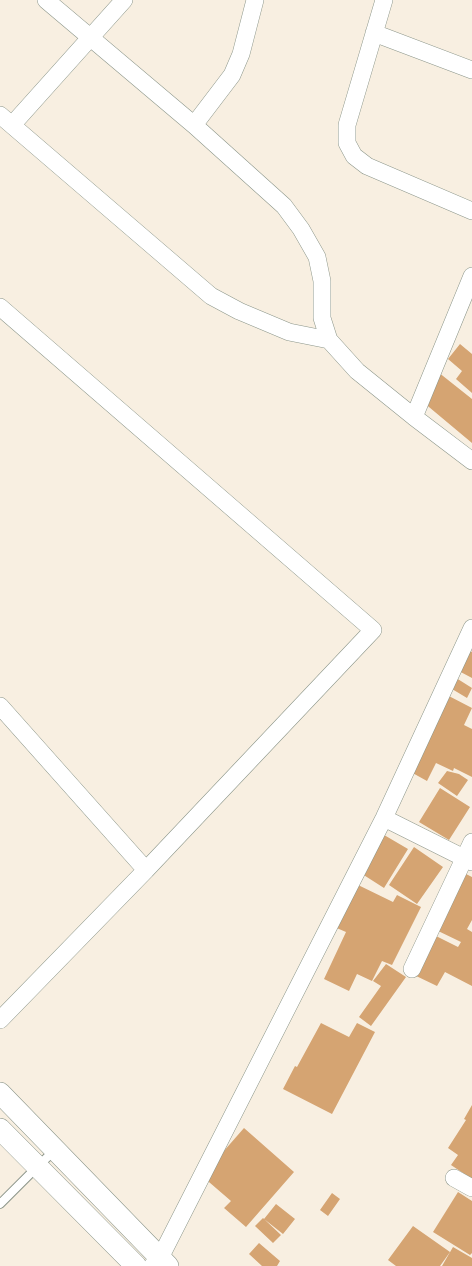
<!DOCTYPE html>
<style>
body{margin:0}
canvas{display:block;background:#f8efe1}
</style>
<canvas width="472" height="1266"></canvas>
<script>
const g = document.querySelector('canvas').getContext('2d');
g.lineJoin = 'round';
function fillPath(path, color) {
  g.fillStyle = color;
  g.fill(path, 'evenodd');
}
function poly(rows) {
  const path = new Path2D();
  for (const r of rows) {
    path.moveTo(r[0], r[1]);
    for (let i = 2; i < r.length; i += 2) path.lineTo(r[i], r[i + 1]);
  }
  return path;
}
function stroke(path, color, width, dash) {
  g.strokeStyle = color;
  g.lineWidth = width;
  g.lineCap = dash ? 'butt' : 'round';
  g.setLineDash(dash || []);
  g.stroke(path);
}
fillPath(poly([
 [460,344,472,354,472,393,456,379,462,371,448,359],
 [438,372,472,399,472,443,423,402],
 [464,648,472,652,472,678,455,669],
 [453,676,472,688,467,698,447,686],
 [445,694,472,708,464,725,472,729,472,777,454,768,453,771,436,763,427,781,409,771],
 [447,771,459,774,468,780,457,796,438,783],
 [440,788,470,807,449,840,419,822],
 [379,832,408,849,384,888,359,872],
 [414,847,443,867,417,904,389,885],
 [462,872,472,877,472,920,467,929,472,932,472,986,445,972,437,986,412,974,432,934,458,947,461,942,434,929],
 [354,883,393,902,397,895,421,907,392,965,382,961,372,981,357,974,349,991,324,979,346,932,332,926],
 [386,964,406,977,371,1026,359,1017,381,986,373,981],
 [321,1023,349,1037,357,1023,375,1032,332,1114,283,1089,295,1066,297,1067],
 [472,1105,472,1179,451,1165,458,1155,448,1148,466,1120,464,1119],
 [244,1128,294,1172,246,1227,224,1208,231,1201,202,1176],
 [458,1192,472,1201,472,1253,470,1255,433,1232],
 [332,1193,340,1199,328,1216,320,1210],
 [276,1204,295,1219,283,1234,264,1219],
 [263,1218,281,1235,273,1243,255,1226],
 [413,1226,450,1252,440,1266,396,1266,388,1260],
 [259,1243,280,1261,277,1266,262,1266,249,1254],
 [453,1247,472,1258,472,1266,442,1266]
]), '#d5a472');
const service = poly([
 [0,1204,37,1167,55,1150]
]);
const minor = poly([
 [46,0,194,125,284,206,301,229,317,257,322,281,322,318,329,340,357,371,414,417,472,461],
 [384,0,347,125,347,143,354,156,367,166,472,211],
 [374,33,472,70],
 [0,115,211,296,239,311,289,332,329,340],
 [12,125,124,0],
 [194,125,232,75,241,54,255,0],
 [0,307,373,630,146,870],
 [414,417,472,276],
 [0,706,146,870,0,1020],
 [384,818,472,862],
 [412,969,472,842],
 [454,1178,472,1188],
 [152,1266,160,1258,384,818,472,628]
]);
const tertiary = poly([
 [0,1093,168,1266],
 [0,1129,136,1266]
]);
stroke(service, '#8c968a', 10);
stroke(minor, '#8c968a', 18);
stroke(tertiary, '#8c968a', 22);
stroke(service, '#fff', 8);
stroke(minor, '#fff', 17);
stroke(tertiary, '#fff', 21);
</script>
